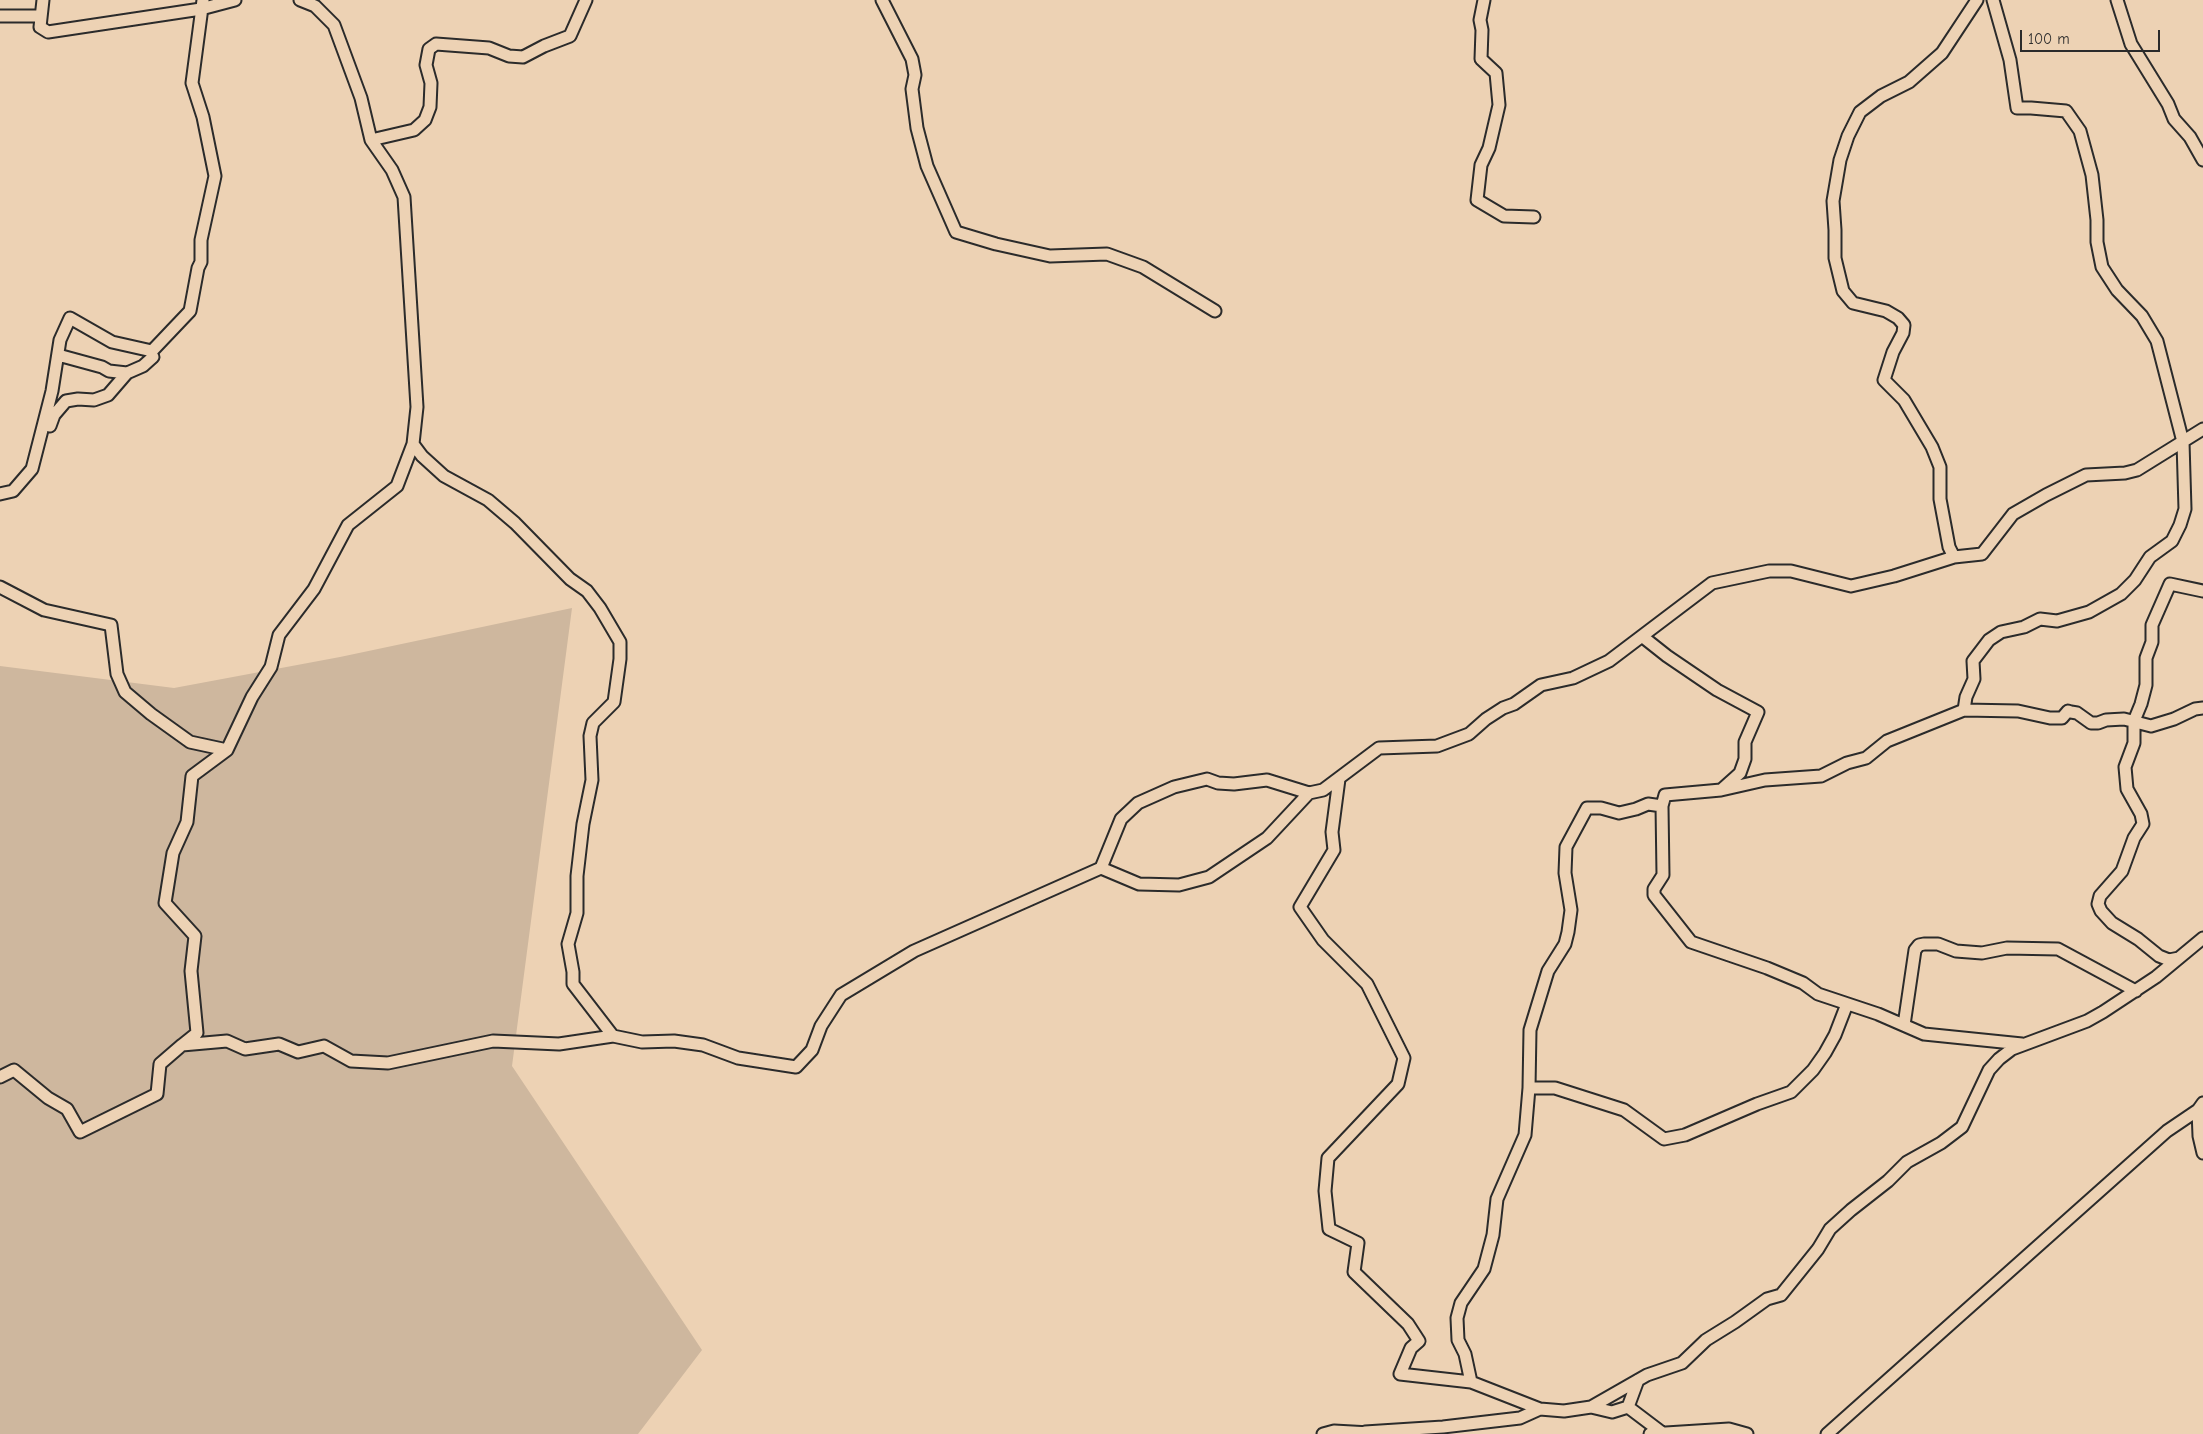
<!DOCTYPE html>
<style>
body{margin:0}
#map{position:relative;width:2203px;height:1434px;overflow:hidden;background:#edd2b4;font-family:"Comic Neue",sans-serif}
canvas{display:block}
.scale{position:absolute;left:2020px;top:30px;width:140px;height:22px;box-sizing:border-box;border:2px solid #2b2b2b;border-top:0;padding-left:6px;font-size:15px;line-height:18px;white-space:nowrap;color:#2b2b2b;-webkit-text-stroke:4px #edd2b4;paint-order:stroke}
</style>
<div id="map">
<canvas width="2203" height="1434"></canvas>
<div class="scale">100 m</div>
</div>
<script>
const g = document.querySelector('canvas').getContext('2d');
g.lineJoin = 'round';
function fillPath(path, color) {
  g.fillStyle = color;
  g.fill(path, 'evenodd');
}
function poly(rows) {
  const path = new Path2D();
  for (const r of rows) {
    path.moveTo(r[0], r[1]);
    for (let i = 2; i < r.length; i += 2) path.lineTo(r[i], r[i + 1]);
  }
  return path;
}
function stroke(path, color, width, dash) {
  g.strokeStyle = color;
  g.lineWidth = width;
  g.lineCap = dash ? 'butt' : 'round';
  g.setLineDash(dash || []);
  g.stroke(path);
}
fillPath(poly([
 [572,608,512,1066,702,1350,638,1434,0,1434,0,666,174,688,340,657]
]), '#ceb79e');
const street = poly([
 [43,0,40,27,48,32,201,9,235,0],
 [300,0,315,6,334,25,361,98,371,140,392,170,404,197,417,407,413,444,422,456,444,476,488,500,515,523,570,579,587,591,600,608,620,642,620,659,614,702,593,723,590,736,592,780,583,824,577,876,577,913,568,944,573,972,573,984,613,1036],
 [882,0,912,59,915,75,912,89,917,128,927,166,956,232,996,244,1050,256,1107,254,1143,267,1215,311],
 [1484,0,1480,20,1482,30,1481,59,1496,73,1499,105,1489,148,1481,165,1477,200,1504,216,1534,217],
 [2117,0,2131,44,2168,104,2174,119,2190,137,2203,160],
 [0,16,41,16],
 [371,140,414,130,425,120,430,107,431,83,426,65,429,49,436,44,489,48,509,56,523,57,544,46,570,36,586,0],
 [58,355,102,367,109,371,127,373],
 [50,426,54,415,66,401,78,399,94,400,108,395,127,373,143,366,153,357],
 [0,494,13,491,32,469,52,391,60,340,70,318,112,342,152,351,190,311,198,268,201,262,201,240,215,176,203,117,192,83,203,0],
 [1954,557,1949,547,1940,499,1940,467,1932,447,1904,400,1884,380,1893,352,1903,333,1904,325,1898,318,1886,311,1853,303,1843,291,1835,258,1835,230,1833,201,1840,160,1848,136,1860,112,1881,96,1909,82,1942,53,1977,0],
 [0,587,44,610,111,625,117,674,125,692,151,714,190,742,227,750],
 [1643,637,1667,656,1717,690,1758,712,1745,742,1745,759,1740,773,1721,790,1665,795,1662,806,1663,875,1654,889,1654,895,1691,942,1767,968,1803,983,1818,994,1878,1014,1924,1034,2022,1044],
 [1964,710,1966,697,1974,679,1973,661,1989,640,2001,632,2024,627,2040,619,2057,621,2089,612,2121,594,2135,580,2150,557,2172,541,2180,525,2185,509,2183,442,2157,341,2142,316,2117,290,2102,267,2097,242,2097,220,2092,175,2080,131,2066,111,2031,108,2017,108,2010,60,1993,0],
 [1339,779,1332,832,1334,850,1300,907,1323,940,1367,984,1404,1058,1398,1084,1328,1158,1325,1191,1329,1229,1358,1243,1354,1272,1408,1324,1419,1341,1411,1348,1400,1374,1471,1382,1540,1409,1564,1411,1591,1407,1647,1375,1682,1363,1706,1340,1735,1322,1767,1299,1781,1295,1818,1249,1830,1229,1851,1210,1888,1181,1907,1162,1941,1143,1962,1127,1989,1070,1999,1059,2012,1049,2087,1021,2103,1012,2156,977,2203,938],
 [1721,790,1765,780,1821,776,1847,763,1866,758,1887,741,1964,710,2018,711,2050,718,2062,718,2068,711,2071,712,2077,713,2091,723,2098,723,2106,720,2124,719,2151,726,2174,719,2195,709,2203,708],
 [1101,868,1121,819,1138,803,1174,787,1207,779,1218,783,1234,784,1267,780,1309,793],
 [2179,958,2169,960,2159,956,2138,939,2112,923,2101,911,2098,904,2100,896,2122,871,2134,838,2143,824,2141,814,2127,789,2125,767,2134,743,2134,721,2141,704,2146,685,2146,658,2152,642,2152,625,2170,584,2203,591],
 [1904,1025,1915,950,1919,945,1924,944,1938,944,1956,951,1982,953,2007,948,2058,949,2136,991],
 [182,1045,197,1033,191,971,195,936,165,903,173,853,187,822,192,776,227,750,252,697,271,667,279,635,314,589,348,525,397,486,413,444],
 [0,1077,14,1070,48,1098,67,1109,80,1132,157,1094,160,1064,182,1045,227,1041,245,1049,279,1044,298,1052,324,1046,351,1061,388,1063,493,1041,559,1044,613,1036,642,1042,674,1041,703,1045,738,1058,796,1067,812,1050,821,1026,841,995,914,951,1101,868,1139,884,1179,885,1209,877,1267,838,1309,793,1323,790,1379,748,1437,746,1469,734,1486,719,1503,708,1514,704,1541,685,1573,678,1609,661,1712,583,1769,571,1791,571,1851,586,1894,576,1954,557,1982,554,2013,514,2046,495,2086,475,2125,473,2137,470,2203,429],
 [1529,1088,1555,1088,1624,1110,1664,1139,1685,1135,1757,1104,1791,1092,1813,1070,1825,1053,1835,1035,1847,1004],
 [2198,1110,2199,1136,2203,1153],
 [1471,1382,1465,1354,1458,1340,1457,1318,1461,1303,1484,1269,1493,1235,1497,1199,1525,1135,1529,1088,1530,1030,1548,971,1565,944,1568,932,1571,910,1565,873,1566,847,1587,808,1601,808,1619,813,1636,809,1648,804,1662,806],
 [1591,1407,1612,1412,1628,1407,1661,1432],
 [1628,1407,1638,1380],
 [1365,1432,1443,1427,1520,1418,1540,1409],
 [1323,1434,1334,1431,1370,1433],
 [1650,1434,1729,1429,1747,1434],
 [1827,1434,2167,1131,2198,1110,2203,1103]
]);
stroke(street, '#2b2b2b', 15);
stroke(street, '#edd2b4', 11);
</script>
